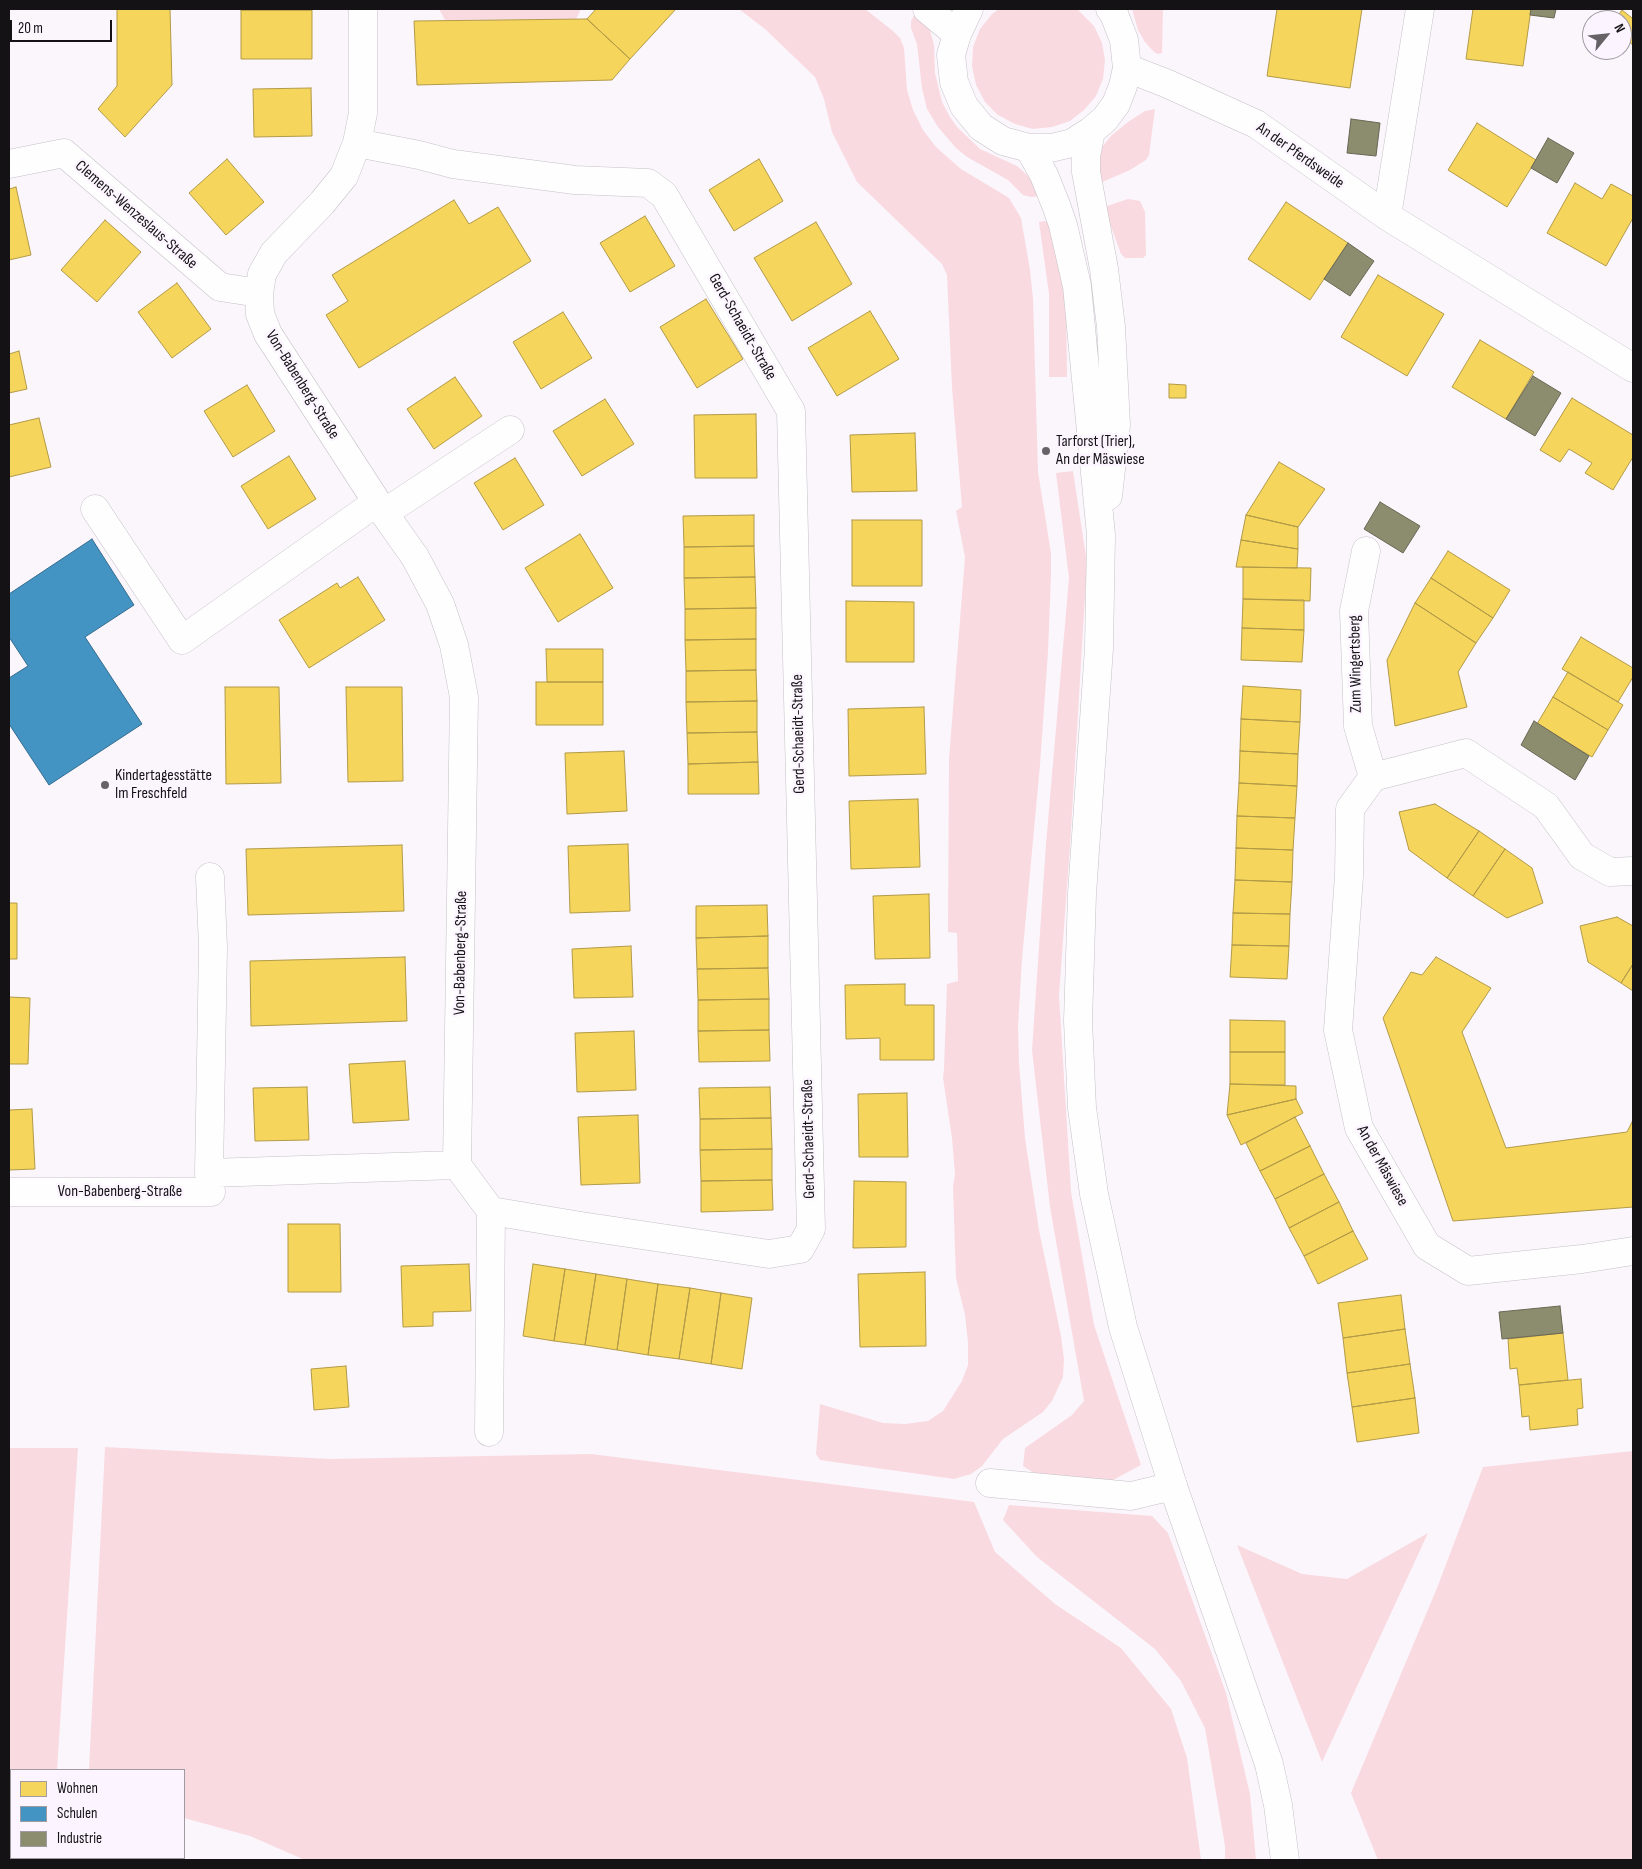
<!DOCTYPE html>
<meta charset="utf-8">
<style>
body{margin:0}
#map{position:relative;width:1642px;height:1869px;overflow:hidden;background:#fbf6fc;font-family:"Sofia Sans Condensed",sans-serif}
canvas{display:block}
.frame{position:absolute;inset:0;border:10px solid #151216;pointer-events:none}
.legend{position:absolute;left:10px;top:1769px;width:175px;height:90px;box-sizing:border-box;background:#fcf4fe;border:1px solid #a09aa1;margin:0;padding:6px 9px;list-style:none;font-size:15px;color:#151216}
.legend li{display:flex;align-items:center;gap:10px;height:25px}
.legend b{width:25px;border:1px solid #a09aa1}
.north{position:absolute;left:1582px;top:10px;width:50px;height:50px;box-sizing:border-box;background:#fcf4fe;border:1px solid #a09aa1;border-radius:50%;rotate:62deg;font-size:14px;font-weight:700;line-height:20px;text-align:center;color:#151216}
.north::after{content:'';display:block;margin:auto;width:18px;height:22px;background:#666266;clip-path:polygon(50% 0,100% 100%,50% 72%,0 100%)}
.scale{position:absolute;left:10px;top:20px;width:102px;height:22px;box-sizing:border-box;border:2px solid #151216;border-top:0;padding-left:6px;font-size:15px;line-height:18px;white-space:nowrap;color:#151216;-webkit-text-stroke:4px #fcf4fe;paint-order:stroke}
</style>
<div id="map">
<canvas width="1642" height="1869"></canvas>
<div class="frame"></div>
<ul class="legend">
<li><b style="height:14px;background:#f6d55c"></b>Wohnen</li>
<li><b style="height:14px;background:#4393c3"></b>Schulen</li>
<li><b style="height:14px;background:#8c8c6e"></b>Industrie</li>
</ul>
<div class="north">N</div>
<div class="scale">20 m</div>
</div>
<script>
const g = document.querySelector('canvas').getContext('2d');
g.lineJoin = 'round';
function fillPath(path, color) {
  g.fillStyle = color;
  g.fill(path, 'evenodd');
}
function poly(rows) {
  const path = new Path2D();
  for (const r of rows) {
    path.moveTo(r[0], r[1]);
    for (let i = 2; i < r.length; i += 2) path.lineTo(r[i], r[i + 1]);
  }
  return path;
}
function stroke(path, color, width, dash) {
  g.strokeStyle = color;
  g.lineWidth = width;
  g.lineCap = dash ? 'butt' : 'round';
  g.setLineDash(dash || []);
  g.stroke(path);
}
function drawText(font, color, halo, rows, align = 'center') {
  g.font = font + ' "Sofia Sans Condensed",sans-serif';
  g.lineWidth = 5;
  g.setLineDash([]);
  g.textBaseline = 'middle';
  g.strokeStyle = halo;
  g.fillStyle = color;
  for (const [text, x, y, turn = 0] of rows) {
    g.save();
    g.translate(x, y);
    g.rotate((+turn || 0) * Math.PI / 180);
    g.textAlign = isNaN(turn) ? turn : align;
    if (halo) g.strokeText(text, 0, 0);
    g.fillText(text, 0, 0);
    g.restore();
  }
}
fillPath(poly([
 [439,9,581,9,576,19,445,20],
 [739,9,865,9,893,31,900,38,904,48,907,90,913,110,923,130,936,147,961,169,1009,198,1021,218,1030,270,1033,298,1038,472,1051,553,1051,576,1048,652,1040,765,1022,959,1018,1026,1019,1063,1025,1138,1039,1230,1061,1336,1064,1360,1063,1377,1052,1401,1043,1412,1003,1439,982,1466,971,1474,954,1479,820,1460,816,1454,820,1404,883,1423,905,1424,928,1421,943,1411,962,1381,968,1365,968,1342,965,1315,956,1278,953,1187,955,1174,952,1138,943,1078,944,1069,947,984,958,981,957,933,948,932,949,759,965,557,956,511,962,507,952,388,947,275,942,264,857,182,832,132,824,99,815,77,765,29],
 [999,9,1077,9,1094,26,1102,43,1105,60,1103,79,1096,96,1084,110,1070,121,1052,127,1033,129,1015,124,998,115,985,102,976,85,972,66,973,47,980,29,992,14],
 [1132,9,1163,9,1162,53,1158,54,1154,52,1145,42,1138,30],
 [916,12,930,30,934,45,935,73,942,102,950,117,957,127,980,149,1017,166,1027,175,1042,196,1031,197,1023,195,1008,180,967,157,956,148,938,127,927,109,922,88,917,44,911,28,911,21],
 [1155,109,1149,155,1146,160,1130,170,1100,183,1099,159,1101,148,1112,135,1128,122,1145,111],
 [1128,199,1140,201,1145,212,1146,255,1143,258,1125,258,1121,254,1104,207],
 [1053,220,1066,296,1067,377,1049,377,1049,294,1039,222],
 [1073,471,1087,563,1070,846,1059,995,1071,1192,1094,1325,1141,1465,1113,1480,1040,1477,1023,1466,1025,1448,1072,1415,1084,1401,1050,1207,1032,1050,1046,844,1069,578,1056,473],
 [105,1447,330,1459,591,1454,974,1502,995,1552,1055,1604,1121,1648,1171,1709,1187,1758,1201,1860,305,1860,250,1836,184,1818,184,1770,89,1770],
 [9,1448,78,1448,57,1770,11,1770,11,1775,9,1775],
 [1633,1451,1633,1860,1378,1860,1351,1793,1437,1588,1483,1467],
 [1009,1505,1152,1516,1168,1533,1226,1693,1250,1794,1256,1860,1225,1860,1225,1846,1205,1728,1181,1681,1155,1649,1037,1557,1003,1520],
 [1428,1533,1322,1762,1237,1545,1302,1574,1347,1579],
 [9,1825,11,1825,11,1858,162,1858,173,1860,9,1860]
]), '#f9dae0');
const homes = poly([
 [117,9,170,9,172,85,125,137,98,109,117,86,117,9],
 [241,9,312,9,312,10,241,10,241,9],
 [596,9,676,9,630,59,587,19,596,9],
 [1277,9,1362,9,1350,88,1267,76,1277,9],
 [1473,9,1531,9,1523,66,1466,59,1473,9],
 [241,10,312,10,312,59,241,59,241,10],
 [1622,10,1632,18,1633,16,1633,45,1622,36,1622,20,1615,20,1622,10],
 [587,19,630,59,612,80,417,85,414,21,587,19],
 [311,88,312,136,254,137,253,89,311,88],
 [1477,123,1536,160,1507,207,1448,170,1477,123],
 [227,159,264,202,226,235,189,193,227,159],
 [759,159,783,201,734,231,709,190,759,159],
 [1575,183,1602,199,1611,184,1633,196,1633,218,1606,266,1547,233,1575,183],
 [16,187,31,255,9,260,9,189,16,187],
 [454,200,469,224,498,207,531,261,359,368,326,315,348,301,332,275,454,200],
 [1286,202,1348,243,1310,300,1248,259,1286,202],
 [645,216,675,266,630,292,600,243,645,216],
 [105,220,141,252,97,302,61,270,105,220],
 [816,222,852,284,792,321,754,258,816,222],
 [1378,275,1444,314,1407,376,1341,337,1378,275],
 [177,283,211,329,172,358,138,312,177,283],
 [706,299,743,359,697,388,660,327,706,299],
 [870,311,899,359,837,396,808,348,870,311],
 [563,312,592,358,541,389,513,342,563,312],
 [1480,340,1534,372,1506,419,1452,387,1480,340],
 [19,351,27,389,9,393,9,354,19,351],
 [455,377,482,416,434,449,407,409,455,377],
 [1169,384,1186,385,1186,398,1169,398,1169,384],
 [247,385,275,431,233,457,204,411,247,385],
 [1572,398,1633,435,1633,457,1613,490,1585,473,1592,463,1569,449,1560,462,1540,450,1572,398],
 [605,399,634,444,582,476,553,431,605,399],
 [756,414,757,478,695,478,694,415,756,414],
 [39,418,51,467,9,477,9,425,39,418],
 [915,433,917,491,852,492,850,435,915,433],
 [289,456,316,499,268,529,241,486,289,456],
 [515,458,544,505,503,530,474,483,515,458],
 [1279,462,1325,489,1298,527,1246,515,1279,462],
 [754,515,754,546,684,547,683,516,754,515],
 [1246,515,1298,527,1298,549,1241,540,1246,515],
 [852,520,922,520,922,586,852,586,852,520],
 [580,534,613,588,558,622,525,568,580,534],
 [1241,540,1298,549,1297,568,1236,567,1241,540],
 [754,546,755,577,684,578,684,547,754,546],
 [1448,551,1510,590,1493,618,1431,578,1448,551],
 [1243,567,1311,568,1310,601,1243,599,1243,567],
 [358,577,385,620,309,668,279,620,337,583,340,588,358,577],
 [755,577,756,608,685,609,684,578,755,577],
 [1431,578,1493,618,1476,643,1415,603,1431,578],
 [1243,599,1304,600,1304,630,1242,628,1243,599],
 [846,601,914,602,914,662,846,662,846,601],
 [1415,603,1476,643,1458,672,1467,707,1395,726,1387,660,1415,603],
 [756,608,756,639,685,640,685,609,756,608],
 [1242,628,1304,630,1302,662,1241,660,1242,628],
 [1581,637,1633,668,1633,677,1618,702,1562,669,1581,637],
 [756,639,756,670,686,671,685,640,756,639],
 [546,649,603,649,603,682,547,682,546,649],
 [756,670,757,701,686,702,686,671,756,670],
 [1568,672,1623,705,1608,730,1553,697,1568,672],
 [536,682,603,682,603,725,536,725,536,682],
 [1243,686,1301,690,1300,722,1241,719,1243,686],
 [225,687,279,687,281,783,226,784,225,687],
 [346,687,402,687,403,781,348,782,346,687],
 [1553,697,1608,730,1592,757,1537,724,1553,697],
 [757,701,757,732,687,733,686,702,757,701],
 [924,707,926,774,849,776,848,709,924,707],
 [1241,719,1300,722,1298,754,1240,751,1241,719],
 [757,732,758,762,688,764,687,733,757,732],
 [624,751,627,811,567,814,565,753,624,751],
 [1240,751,1298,754,1297,786,1239,783,1240,751],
 [758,762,759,794,688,794,688,764,758,762],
 [1239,783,1297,786,1295,818,1237,816,1239,783],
 [918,799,920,867,851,869,849,801,918,799],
 [1435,804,1479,831,1447,878,1409,850,1399,812,1435,804],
 [1237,816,1295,818,1293,850,1236,848,1237,816],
 [1479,831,1505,849,1473,896,1447,878,1479,831],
 [628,844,630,911,570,913,568,846,628,844],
 [402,845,404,911,248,915,246,849,402,845],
 [1236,848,1293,850,1292,882,1235,880,1236,848],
 [1505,849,1532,868,1543,903,1507,918,1473,896,1505,849],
 [1235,880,1292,882,1290,914,1233,913,1235,880],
 [929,894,930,958,875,959,873,896,929,894],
 [9,903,17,903,17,959,9,959,9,903],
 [767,905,768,936,696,938,696,906,767,905],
 [1233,913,1290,914,1289,946,1232,945,1233,913],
 [1617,917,1633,926,1633,964,1621,983,1588,962,1580,926,1617,917],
 [768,936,768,968,697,969,696,938,768,936],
 [1232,945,1289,946,1287,979,1230,977,1232,945],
 [631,946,633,997,574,998,572,949,631,946],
 [405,957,407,1021,251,1026,250,961,405,957],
 [1436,957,1491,988,1462,1032,1506,1148,1627,1132,1633,1120,1633,1207,1453,1221,1383,1018,1411,972,1422,975,1436,957],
 [1633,964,1633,991,1621,983,1633,964],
 [768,968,769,999,698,1000,697,969,768,968],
 [905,984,905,1005,934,1005,934,1060,880,1060,880,1038,846,1039,845,985,905,984],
 [9,997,30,998,28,1064,9,1064,9,997],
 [769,999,769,1030,698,1031,698,1000,769,999],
 [1230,1020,1285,1021,1285,1052,1230,1052,1230,1020],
 [769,1030,770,1061,699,1062,698,1031,769,1030],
 [634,1031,636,1090,577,1092,575,1033,634,1031],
 [1230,1052,1285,1052,1285,1085,1230,1084,1230,1052],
 [405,1061,409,1120,353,1123,349,1064,405,1061],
 [1230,1084,1296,1086,1296,1099,1227,1115,1230,1084],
 [307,1087,309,1140,255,1141,253,1088,307,1087],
 [770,1087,771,1118,700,1119,699,1088,770,1087],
 [907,1093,908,1157,859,1157,858,1094,907,1093],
 [1296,1099,1303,1113,1241,1145,1227,1115,1296,1099],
 [32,1109,35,1169,9,1170,9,1110,32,1109],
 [638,1115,640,1183,581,1185,578,1117,638,1115],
 [1295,1117,1310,1146,1260,1171,1246,1143,1295,1117],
 [771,1118,772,1149,700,1150,700,1119,771,1118],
 [1310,1146,1324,1174,1275,1199,1260,1171,1310,1146],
 [772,1149,772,1180,701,1181,700,1150,772,1149],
 [1324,1174,1339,1202,1289,1228,1275,1199,1324,1174],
 [772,1180,773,1210,701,1212,701,1181,772,1180],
 [854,1181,906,1182,906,1247,853,1248,854,1181],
 [1339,1202,1353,1231,1304,1256,1289,1228,1339,1202],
 [288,1224,340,1224,341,1292,288,1292,288,1224],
 [1353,1231,1368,1259,1318,1284,1304,1256,1353,1231],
 [469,1264,471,1311,433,1312,433,1326,403,1327,401,1266,469,1264],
 [533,1264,565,1269,554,1341,523,1336,533,1264],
 [565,1269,596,1274,585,1345,554,1341,565,1269],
 [925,1272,926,1346,860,1347,858,1274,925,1272],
 [596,1274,627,1279,617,1350,585,1345,596,1274],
 [627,1279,658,1284,648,1355,617,1350,627,1279],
 [658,1284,690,1288,679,1359,648,1355,658,1284],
 [690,1288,721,1293,711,1364,679,1359,690,1288],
 [721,1293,752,1298,742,1369,711,1364,721,1293],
 [1401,1295,1405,1329,1343,1338,1338,1303,1401,1295],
 [1405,1329,1410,1364,1347,1373,1343,1338,1405,1329],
 [1563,1333,1568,1380,1519,1385,1517,1368,1510,1369,1508,1339,1563,1333],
 [1410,1364,1415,1398,1352,1407,1347,1373,1410,1364],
 [346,1366,349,1407,314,1410,311,1369,346,1366],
 [1581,1379,1583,1408,1577,1409,1578,1425,1530,1430,1529,1416,1522,1417,1519,1385,1581,1379],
 [1415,1398,1419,1433,1357,1442,1352,1407,1415,1398]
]);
fillPath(homes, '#f6d55c');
stroke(homes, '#b29a47', 1);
const schools = poly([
 [92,539,134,605,85,637,142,724,49,785,9,724,9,678,28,666,9,637,9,594,92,539]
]);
fillPath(schools, '#4393c3');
stroke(schools, '#356c8f', 1);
const industry = poly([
 [1531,9,1556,9,1554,18,1530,15,1531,9],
 [1351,119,1380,123,1376,156,1347,153,1351,119],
 [1548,138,1574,153,1557,183,1531,168,1548,138],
 [1348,243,1374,261,1350,296,1324,279,1348,243],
 [1533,376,1561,393,1535,436,1506,419,1533,376],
 [1380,502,1420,526,1403,553,1364,529,1380,502],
 [1534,721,1589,756,1575,780,1521,745,1534,721],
 [1560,1306,1563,1333,1502,1339,1499,1312,1560,1306]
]);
fillPath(industry, '#8c8c6e');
stroke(industry, '#686754', 1);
const minor = poly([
 [927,9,957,34],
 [1127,68,1168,84,1256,124,1387,216,1633,368],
 [357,143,419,155,453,164,575,180,648,183,664,195,791,411,811,1229,800,1249,769,1254,581,1226,491,1211,457,1165],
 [9,164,64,153,220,287,259,293],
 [1387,216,1420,9],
 [95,509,182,640,377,502],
 [384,513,510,430],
 [1366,551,1354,611,1358,726,1373,777],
 [1633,871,1610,872,1582,856,1546,806,1466,753,1373,777,1350,809,1349,876,1338,1030,1359,1128,1427,1246,1468,1271,1582,1259,1633,1251],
 [209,1173,213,947,210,877],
 [9,1192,211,1192,209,1173,457,1165,464,697,454,645,440,604,415,557,384,513,268,334,260,314,259,293,262,274,274,253,322,203,344,176,357,143,363,113,363,9],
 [489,1432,491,1211],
 [990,1483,1131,1496,1173,1486]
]);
const major = poly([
 [969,9,957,34,951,55,954,82,964,106,981,127,1003,141,1029,148,1051,148,1072,143,1091,131,1105,119,1116,104,1123,86,1127,68,1124,40,1114,14,1110,9],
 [1091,131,1086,156,1086,172,1104,269,1111,327,1116,425,1108,496],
 [1029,148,1044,175,1056,205,1063,225,1077,286,1101,535,1099,648,1082,894,1078,1021,1082,1108,1094,1194,1123,1327,1173,1486,1269,1764,1278,1805,1285,1860]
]);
stroke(minor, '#c5c1c6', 29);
stroke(major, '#c5c1c6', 29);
stroke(minor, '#fefeff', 28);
stroke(major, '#fefeff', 28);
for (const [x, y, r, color] of [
 [1046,451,5,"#666266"],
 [105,785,5,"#666266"]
]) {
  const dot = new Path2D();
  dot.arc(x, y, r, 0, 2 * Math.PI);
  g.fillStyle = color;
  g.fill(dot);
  stroke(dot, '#fcf4fe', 2);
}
drawText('16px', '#151216', '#fcf4fe', [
 ["An der Pferdsweide",1300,156,35],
 ["Clemens-Wenzeslaus-Straße",136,215,41],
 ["Gerd-Schaeidt-Straße",742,327,60],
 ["Von-Babenberg-Straße",302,385,58],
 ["Zum Wingertsberg",1356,664,-91],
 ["Gerd-Schaeidt-Straße",799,734,-91],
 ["Von-Babenberg-Straße",461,953,-89],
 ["Gerd-Schaeidt-Straße",809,1139,-91],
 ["An der Mäswiese",1382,1166,61],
 ["Von-Babenberg-Straße",120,1192]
]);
drawText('16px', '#151216', '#fcf4fe', [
 ["Tarforst (Trier),",1056,442],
 ["An der Mäswiese",1056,460],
 ["Kindertagesstätte",115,776],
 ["Im Freschfeld",115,794]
], 'left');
</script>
